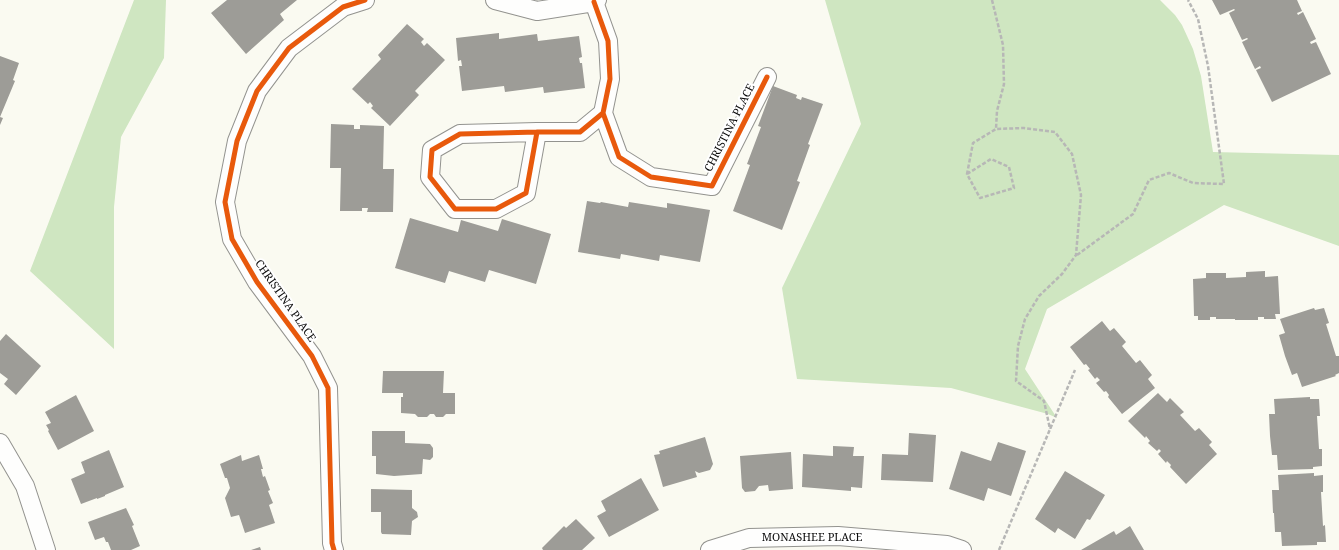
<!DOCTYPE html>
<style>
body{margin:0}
canvas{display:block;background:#fafaf1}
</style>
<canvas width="1339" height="550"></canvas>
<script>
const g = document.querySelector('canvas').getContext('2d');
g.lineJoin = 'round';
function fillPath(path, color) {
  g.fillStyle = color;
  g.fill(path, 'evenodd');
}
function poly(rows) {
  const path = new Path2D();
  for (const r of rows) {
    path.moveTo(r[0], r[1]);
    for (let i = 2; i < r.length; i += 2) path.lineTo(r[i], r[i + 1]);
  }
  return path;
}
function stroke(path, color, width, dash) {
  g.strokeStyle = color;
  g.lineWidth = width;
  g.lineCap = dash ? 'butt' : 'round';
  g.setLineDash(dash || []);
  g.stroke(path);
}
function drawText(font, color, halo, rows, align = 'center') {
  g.font = font + ' "Noto Serif",serif';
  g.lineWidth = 4;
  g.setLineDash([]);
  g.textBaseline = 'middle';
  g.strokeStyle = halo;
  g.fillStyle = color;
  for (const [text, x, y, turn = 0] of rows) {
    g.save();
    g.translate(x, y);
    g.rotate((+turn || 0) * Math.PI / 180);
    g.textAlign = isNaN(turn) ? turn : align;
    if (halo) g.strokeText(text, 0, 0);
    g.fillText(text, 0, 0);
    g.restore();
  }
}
fillPath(poly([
 [134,0,166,0,164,58,121,137,114,207,114,349,30,271],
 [825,0,1160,0,1175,15,1182,25,1193,49,1201,76,1213,152,1339,155,1339,246,1224,205,1047,309,1025,369,1057,418,1048,414,951,388,797,379,782,288,861,124]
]), '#cfe6c1');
fillPath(poly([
 [227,0,297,0,280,14,284,20,246,54,211,13],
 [1212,0,1297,0,1302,11,1297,13,1298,15,1303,12,1316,39,1310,42,1311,44,1316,42,1331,74,1272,102,1256,70,1261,68,1260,66,1255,69,1242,42,1248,39,1247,38,1242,40,1229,13,1235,10,1234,9,1220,15],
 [407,24,424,39,421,42,424,46,427,43,445,60,415,91,419,95,390,126,371,108,373,106,370,102,368,104,352,89,381,59,378,55],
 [499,33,499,39,537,34,538,41,579,36,582,57,579,58,580,63,582,63,585,88,544,93,543,87,505,92,504,86,462,91,459,66,462,66,461,60,458,61,456,38],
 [0,56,19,63,13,80,15,81,0,117,3,118,0,125],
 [773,86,797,95,796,98,801,100,802,97,823,104,808,144,810,145,797,181,800,182,782,230,733,211,750,165,747,164,761,127,758,126],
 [331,124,354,125,354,129,360,129,360,125,384,126,383,169,394,169,393,212,367,212,368,208,362,208,362,211,340,211,341,168,330,168],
 [587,201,600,203,601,202,628,207,629,202,667,208,667,203,710,210,700,262,660,255,659,261,621,254,620,259,578,252],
 [410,218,458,232,461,220,498,231,502,219,551,234,536,284,489,270,485,282,449,271,445,283,395,268],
 [1265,271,1265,277,1278,276,1280,314,1275,314,1276,319,1264,319,1264,317,1258,317,1258,320,1235,320,1235,319,1216,319,1216,317,1210,317,1210,320,1198,320,1198,316,1194,316,1193,279,1206,278,1206,273,1226,273,1226,278,1246,277,1246,272],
 [1314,308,1315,310,1324,308,1329,323,1326,324,1336,356,1339,356,1339,373,1335,375,1336,376,1302,387,1297,373,1292,375,1285,356,1279,335,1285,333,1280,319],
 [1102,321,1110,331,1114,328,1126,342,1122,346,1136,363,1140,360,1152,375,1148,379,1155,388,1122,414,1108,397,1109,395,1106,391,1104,392,1096,383,1100,380,1097,377,1095,379,1088,370,1090,369,1086,364,1084,365,1070,347],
 [6,334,41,366,16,395,4,384,8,379,0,373,0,341],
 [383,371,444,371,443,393,455,393,455,414,446,414,443,417,436,417,434,414,430,414,427,417,418,417,415,414,401,413,401,397,403,397,403,393,382,393],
 [1158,393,1167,402,1170,398,1184,412,1180,415,1195,431,1199,428,1212,442,1209,445,1217,454,1186,484,1170,467,1171,465,1167,461,1166,463,1158,454,1161,451,1159,449,1157,451,1148,443,1150,441,1146,436,1145,438,1128,421],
 [76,395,94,431,58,450,48,431,49,430,46,425,51,423,45,412],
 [1310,397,1310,399,1319,399,1320,416,1317,416,1319,449,1322,449,1322,466,1313,467,1313,469,1278,470,1277,455,1272,455,1270,436,1269,414,1275,414,1274,399],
 [372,431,405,431,405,443,430,444,433,448,433,457,430,460,423,459,422,474,394,476,376,474,376,456,372,456],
 [909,433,936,435,933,482,881,480,882,454,908,455],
 [705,437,713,464,710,470,699,473,695,471,697,477,663,487,654,455,660,454,659,451],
 [998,442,1026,451,1011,496,988,488,984,501,949,489,961,451,991,461],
 [833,446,854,447,853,456,864,456,862,488,851,487,851,491,802,487,803,454,833,456],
 [109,450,124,487,105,495,105,496,97,499,97,498,81,504,71,479,85,473,81,462],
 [791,452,793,489,769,491,768,485,759,486,755,491,745,492,742,488,740,456],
 [241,455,242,461,259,455,263,469,261,469,263,477,265,476,270,490,268,491,273,503,269,505,275,523,245,533,239,515,231,517,225,498,230,488,227,478,225,478,220,464],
 [1065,471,1105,495,1090,520,1087,519,1075,539,1058,528,1055,533,1035,519],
 [1314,473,1314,476,1323,475,1323,492,1321,492,1323,526,1325,525,1326,542,1317,542,1317,545,1282,546,1281,532,1275,532,1274,513,1273,513,1272,490,1279,490,1278,475],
 [641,478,659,510,609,537,597,516,606,511,601,501],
 [371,489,412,490,412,508,417,512,418,517,412,521,411,535,382,534,381,532,381,512,371,512],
 [126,508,134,525,132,526,140,546,131,550,111,550,108,542,106,542,104,537,95,540,88,522],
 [576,519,595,538,582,550,543,550,542,548,564,526,566,528],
 [1130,526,1144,550,1081,550,1114,531,1116,535],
 [260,547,261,550,251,550]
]), '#9d9c97');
const street = poly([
 [495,0,537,11,594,2,597,0],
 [603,113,619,157,651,177,712,186,767,77],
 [537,132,526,193,496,209,455,209,430,177,432,150,460,134,537,132,580,132,603,113,610,79,608,41,594,2],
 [0,443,25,486,46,550],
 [334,550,332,543,328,388,312,356,257,282,232,239,225,202,237,141,257,91,289,48,343,7,365,0],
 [710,550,749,538,838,536,947,545,962,550]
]);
stroke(street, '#93938f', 20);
stroke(poly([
 [992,0,1003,45,1004,84,997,111,996,129],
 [967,174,991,159,1009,167,1014,188,980,198,967,174,973,143,996,129,1024,128,1055,132,1072,154,1081,195,1076,255,1062,274,1039,296,1025,319,1018,346,1016,381,1044,401,1050,429],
 [1077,255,1133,214,1149,180,1169,173,1193,183,1224,184,1208,66,1198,19,1188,0],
 [999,550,1075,370]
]), '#b7b7b6', 2.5, [4, 2]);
stroke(street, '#fefefd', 18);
stroke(poly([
 [603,113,619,157,651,177,712,186,767,77],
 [537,132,526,193,496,209,455,209,430,177,432,150,460,134,537,132,580,132,603,113,610,79,608,41,594,2],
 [334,550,332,543,328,388,312,356,257,282,232,239,225,202,237,141,257,91,289,48,343,7,365,0]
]), '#e8590c', 5);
drawText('11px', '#0c0c0c', '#fff', [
 ["CHRISTINA PLACE",730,128,-63],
 ["CHRISTINA PLACE",285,301,55],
 ["MONASHEE PLACE",812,538]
]);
</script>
